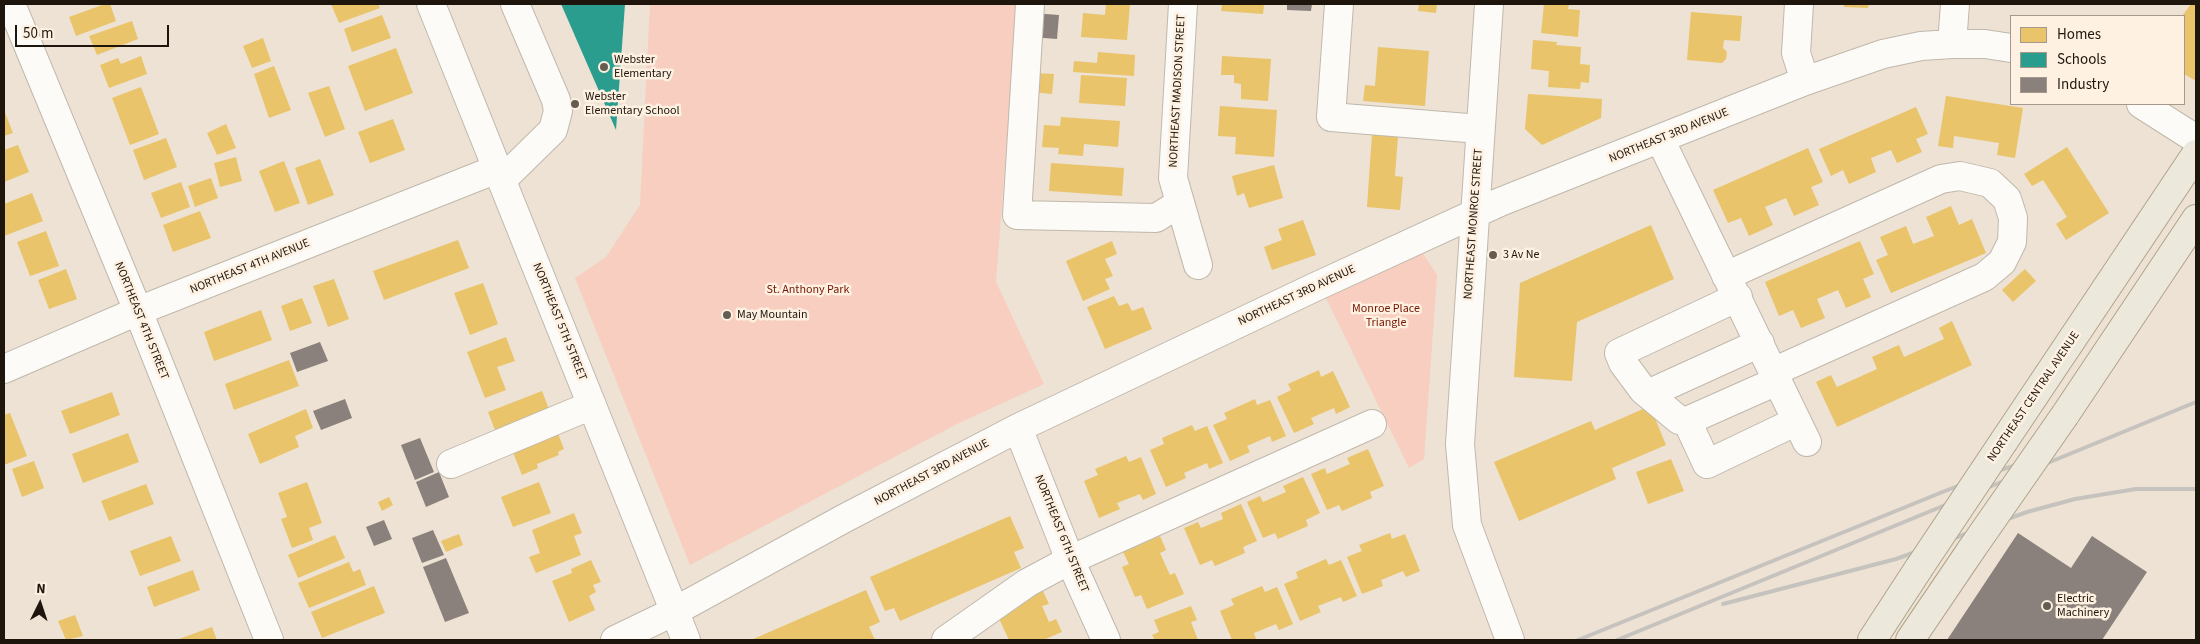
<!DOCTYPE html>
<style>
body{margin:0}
#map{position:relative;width:2200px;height:644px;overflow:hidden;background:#ede2d3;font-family:"Source Sans 3",sans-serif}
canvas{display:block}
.frame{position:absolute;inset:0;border:5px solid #1e160d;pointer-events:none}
.legend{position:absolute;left:2010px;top:15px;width:175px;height:90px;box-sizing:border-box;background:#fef1e1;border:1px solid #a4998c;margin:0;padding:6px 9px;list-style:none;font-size:15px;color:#1e160d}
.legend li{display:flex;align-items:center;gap:10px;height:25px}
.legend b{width:25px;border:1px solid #a4998c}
.north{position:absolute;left:15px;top:579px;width:50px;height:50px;-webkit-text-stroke:4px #fef1e1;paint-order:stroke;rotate:4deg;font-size:14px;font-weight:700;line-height:20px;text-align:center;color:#1e160d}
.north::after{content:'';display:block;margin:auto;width:18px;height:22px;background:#1e160d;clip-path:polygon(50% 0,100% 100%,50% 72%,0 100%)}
.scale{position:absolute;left:15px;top:25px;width:154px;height:22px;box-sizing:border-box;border:2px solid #1e160d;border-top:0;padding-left:6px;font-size:15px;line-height:18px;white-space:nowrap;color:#1e160d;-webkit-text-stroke:4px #fef1e1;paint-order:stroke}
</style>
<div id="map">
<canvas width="2200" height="644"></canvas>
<div class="frame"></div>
<ul class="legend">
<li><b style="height:14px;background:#e9c46a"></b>Homes</li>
<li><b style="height:14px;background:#2a9d8f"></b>Schools</li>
<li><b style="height:14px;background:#8a817c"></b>Industry</li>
</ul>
<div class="north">N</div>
<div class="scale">50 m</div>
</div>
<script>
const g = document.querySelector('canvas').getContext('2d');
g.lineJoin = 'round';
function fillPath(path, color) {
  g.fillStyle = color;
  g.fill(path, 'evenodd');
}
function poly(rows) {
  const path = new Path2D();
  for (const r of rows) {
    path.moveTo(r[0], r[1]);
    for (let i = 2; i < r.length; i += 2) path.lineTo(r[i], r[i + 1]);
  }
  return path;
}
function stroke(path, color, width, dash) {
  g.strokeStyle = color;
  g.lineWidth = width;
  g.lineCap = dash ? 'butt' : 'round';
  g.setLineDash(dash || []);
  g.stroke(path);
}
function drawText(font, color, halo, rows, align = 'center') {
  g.font = font + ' "Source Sans 3",sans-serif';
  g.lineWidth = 5;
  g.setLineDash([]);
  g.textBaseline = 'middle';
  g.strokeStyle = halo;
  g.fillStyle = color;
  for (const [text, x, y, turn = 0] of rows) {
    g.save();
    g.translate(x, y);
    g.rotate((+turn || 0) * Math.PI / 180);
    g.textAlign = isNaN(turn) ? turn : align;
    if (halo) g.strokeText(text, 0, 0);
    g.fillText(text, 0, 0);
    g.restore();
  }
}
fillPath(poly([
 [650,4,1017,4,996,282,1044,384,957,424,690,565,575,278,606,257,640,205],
 [1420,249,1437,275,1424,459,1409,468,1326,298,1331,288]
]), '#f7cebf');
fillPath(poly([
 [105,4,110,4,116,21,76,36,69,17],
 [331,4,378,4,380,8,339,23],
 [1106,4,1130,4,1127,40,1081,37,1083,13,1105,15],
 [1222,4,1264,4,1263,14,1221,11],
 [1419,4,1437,4,1436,13,1418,11],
 [1544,4,1569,4,1568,9,1580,10,1578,37,1541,33],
 [1844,4,1869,4,1868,8,1844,7],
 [2191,4,2196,4,2196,81,2184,74,2182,16],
 [1691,12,1742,16,1740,41,1724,40,1723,48,1727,52,1726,59,1722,63,1687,60],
 [382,15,391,38,352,52,344,29],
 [132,21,138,39,97,55,89,36],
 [263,38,271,61,252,68,243,46],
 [1533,40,1557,42,1556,45,1581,47,1580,64,1590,65,1589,83,1581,82,1580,89,1548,87,1549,71,1531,69],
 [1378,47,1429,51,1425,106,1363,101,1365,85,1375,86],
 [396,48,413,93,365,111,348,66],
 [1098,52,1135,55,1134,76,1073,72,1074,61,1097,63],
 [141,56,147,74,109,88,100,65,118,58,121,64],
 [1222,56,1271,59,1268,101,1241,99,1241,84,1234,83,1234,75,1221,75],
 [274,66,291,110,269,118,254,74],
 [1032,73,1054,74,1052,94,1031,92],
 [1081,75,1127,78,1125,106,1079,103],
 [329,86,345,129,325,137,308,93],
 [141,87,159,134,130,145,112,98],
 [1528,94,1602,99,1601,118,1542,145,1525,129],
 [1946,96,2023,108,2015,158,1997,155,1999,143,1954,136,1953,148,1938,146],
 [1220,106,1277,110,1274,157,1235,154,1236,137,1218,136],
 [1916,107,1928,134,1916,139,1922,152,1897,163,1891,150,1871,158,1876,172,1849,184,1843,170,1831,176,1819,149],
 [4,110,13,133,4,136],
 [1061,117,1120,121,1118,147,1084,144,1083,156,1058,154,1059,148,1042,147,1044,125,1060,126],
 [393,119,405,150,370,163,358,132],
 [226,124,236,148,217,155,207,133],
 [1372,134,1398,136,1395,176,1403,177,1400,210,1367,207],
 [166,138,177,167,144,180,133,150],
 [18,145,29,172,4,182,4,150],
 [2067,147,2109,213,2066,240,2056,224,2067,217,2043,180,2032,186,2024,174],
 [1808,148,1823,182,1811,187,1819,205,1794,216,1786,198,1765,207,1773,225,1749,236,1741,218,1728,223,1713,190],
 [236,157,242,181,220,187,214,163],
 [320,159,334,195,308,205,295,168],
 [284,161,300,203,275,212,259,171],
 [1051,163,1124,168,1122,196,1049,191],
 [1274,165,1283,198,1249,208,1244,193,1237,196,1232,176],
 [211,178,218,198,195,207,188,186],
 [181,182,190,207,161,218,151,193],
 [32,193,43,221,4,236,4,204],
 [1951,206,1959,225,1972,219,1986,253,1891,293,1876,260,1888,255,1880,237,1906,226,1913,244,1934,236,1926,217],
 [200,211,211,238,173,252,163,225],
 [1303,220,1316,255,1272,270,1264,247,1282,240,1278,229],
 [1651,225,1674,279,1577,322,1572,381,1514,377,1520,283],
 [46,231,59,266,30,276,17,242],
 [458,240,469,268,384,300,373,271],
 [1112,241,1117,254,1105,259,1113,276,1105,279,1110,289,1083,301,1066,261],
 [1860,241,1874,274,1863,279,1871,297,1846,308,1838,290,1817,299,1825,318,1801,328,1793,310,1779,316,1765,282],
 [66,269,77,299,49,309,38,280],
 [2025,269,2036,281,2013,302,2002,290],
 [334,279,349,319,328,327,313,286],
 [483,283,498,324,470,335,454,293],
 [1114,296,1119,306,1128,303,1132,311,1143,307,1152,329,1105,349,1087,307],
 [302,298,312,323,290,331,281,306],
 [261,310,272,340,214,361,204,332],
 [1952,321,1972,365,1837,427,1816,382,1831,375,1837,387,1877,369,1872,357,1899,345,1904,357,1944,339,1939,328],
 [506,337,515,361,497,367,506,390,485,398,467,352],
 [289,360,299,386,234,410,225,384],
 [1319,370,1321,377,1333,371,1350,407,1336,414,1334,408,1311,418,1314,424,1294,433,1277,397,1291,390,1288,384],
 [542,391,552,417,507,435,503,427,495,430,488,412],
 [112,392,120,415,70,434,61,411],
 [1255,399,1257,405,1270,400,1286,436,1272,442,1270,436,1247,446,1250,452,1230,461,1213,425,1227,419,1224,413],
 [1650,406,1666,445,1612,468,1616,479,1519,521,1494,462,1591,421,1595,430],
 [306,409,313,428,295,436,299,447,260,464,248,434],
 [10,413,27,456,4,465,4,415],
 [1192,425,1195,431,1207,426,1223,463,1209,469,1207,463,1184,473,1186,478,1166,487,1150,450,1164,444,1162,438],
 [557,431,564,449,558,452,559,455,537,464,538,468,522,475,510,445],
 [128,433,139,462,83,483,72,454],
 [1368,449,1384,486,1370,492,1372,498,1342,511,1339,505,1327,510,1311,474,1325,468,1327,474,1350,464,1347,458],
 [1126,456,1129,462,1141,457,1156,494,1143,500,1140,494,1117,503,1120,509,1099,518,1084,481,1098,475,1095,469],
 [1671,459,1684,491,1648,504,1636,472],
 [34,461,44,488,22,497,12,469],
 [1303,477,1320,513,1306,520,1308,526,1278,539,1275,533,1263,538,1247,502,1260,496,1263,502,1286,492,1283,486],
 [307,482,322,523,309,528,313,540,292,548,281,519,287,517,278,493],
 [539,482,551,513,513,527,501,497],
 [146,484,154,504,109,521,101,501],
 [389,497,393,505,382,511,378,502],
 [1241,504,1257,541,1243,547,1245,553,1215,566,1212,560,1200,565,1184,528,1198,522,1201,528,1223,519,1221,513],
 [574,513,582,533,574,536,581,555,536,573,529,557,540,553,532,530],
 [1010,516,1024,548,1014,552,1021,568,900,621,894,608,885,611,870,577],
 [1390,533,1392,539,1405,534,1420,571,1406,577,1403,571,1381,580,1383,586,1362,594,1347,557,1362,551,1359,545],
 [459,534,463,545,446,552,441,541],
 [335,535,345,558,298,578,288,555],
 [171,536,181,561,140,576,130,551],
 [1160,536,1166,550,1160,553,1170,575,1175,573,1184,594,1147,609,1141,595,1135,597,1122,567,1129,564,1123,552],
 [1326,559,1329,565,1341,560,1357,596,1343,602,1341,597,1318,606,1321,612,1300,621,1284,584,1298,578,1296,572],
 [591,560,601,582,593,585,596,592,589,596,595,610,569,622,552,581,572,573,571,569],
 [349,562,353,572,360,569,366,585,309,608,298,583],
 [193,570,200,590,154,607,147,587],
 [374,586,385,613,322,638,311,612],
 [1262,586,1265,592,1277,587,1293,624,1279,630,1276,624,1254,633,1256,639,1254,640,1232,640,1220,611,1234,605,1231,599],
 [1042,589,1049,604,1042,606,1049,622,1056,619,1062,632,1043,640,1009,640,995,610],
 [866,590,880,622,869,627,875,640,751,640],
 [1191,606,1197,620,1191,622,1198,640,1155,640,1152,635,1159,632,1154,620],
 [75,615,83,636,66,640,58,621],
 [212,627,217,640,176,640]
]), '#e9c46a');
fillPath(poly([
 [561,4,625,4,616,130]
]), '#2a9d8f');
fillPath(poly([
 [1287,4,1312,4,1311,11,1287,10],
 [1033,13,1059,15,1057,39,1031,37],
 [320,342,328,361,297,372,290,353],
 [345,399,352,418,321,430,313,411],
 [420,438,434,472,415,480,401,445],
 [439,472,449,497,426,507,416,482],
 [384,520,392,539,374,546,366,527],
 [433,530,444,555,422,563,412,538],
 [2018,533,2071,568,2092,536,2147,572,2102,640,1947,640],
 [446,558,469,613,445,622,423,567]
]), '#8a817c');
const minor = poly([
 [11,4,138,311,269,640],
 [431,4,686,640],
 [1030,4,1017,215,1156,218,1180,203],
 [1183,4,1173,178,1198,265],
 [1339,4,1331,117,1480,129],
 [1489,4,1460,444,1467,525,1510,640],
 [1799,4,1796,53,1805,81],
 [1952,44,1955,4],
 [2141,104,2196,139],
 [1660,139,1807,442],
 [502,180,553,130,558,111,556,100,515,4],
 [1726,276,1941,179,1960,176,1990,183,2007,199,2013,218,2012,242,2002,262,1984,277,1773,372],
 [1738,297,1619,353,1623,363,1643,390,1679,420,1687,421,1777,381],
 [4,369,138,311,497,169],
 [1648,394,1760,343],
 [1687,421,1707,464,1797,421],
 [1018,428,1070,560,1106,640],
 [451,464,592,405],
 [615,640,675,611,845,518,1018,428,1315,287,1500,202,1805,81,1883,54,1921,46,1952,44,1985,44,2011,48],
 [946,640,1027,583,1070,560,1372,424]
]);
const major = poly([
 [2065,415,2196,219],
 [2004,441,2196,154],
 [1872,640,1919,568],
 [1910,640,1971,550]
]);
stroke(minor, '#c0b8ac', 30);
stroke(major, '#afa489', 30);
stroke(minor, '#fcfbf8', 28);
stroke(major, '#ece8db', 28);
stroke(poly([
 [1723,604,1896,559,2027,512,2075,499,2136,489,2196,489],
 [1578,640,1945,491,2000,470,2054,454],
 [1617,640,2196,402]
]), '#c6c3bf', 4);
const majorBridge = poly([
 [1971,550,2065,415],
 [1919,568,2004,441]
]);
stroke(majorBridge, '#afa489', 30, []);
stroke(majorBridge, '#ece8db', 28);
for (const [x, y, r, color] of [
 [604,67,5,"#665d52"],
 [575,104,5,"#665d52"],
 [1493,255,5,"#665d52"],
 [727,315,5,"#665d52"],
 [2047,606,5,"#665d52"]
]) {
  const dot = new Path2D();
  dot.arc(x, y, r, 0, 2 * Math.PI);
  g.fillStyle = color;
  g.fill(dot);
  stroke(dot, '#fef1e1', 2);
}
drawText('12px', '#1e160d', '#fef1e1', [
 ["Webster",614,60],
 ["Elementary",614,74],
 ["Webster",585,97],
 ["Elementary School",585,111],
 ["3 Av Ne",1503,255],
 ["May Mountain",737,315],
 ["Electric",2057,599],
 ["Machinery",2057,613]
], 'left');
drawText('12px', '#1e160d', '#fef1e1', [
 ["NORTHEAST MADISON STREET",1178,91,-87],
 ["NORTHEAST 3RD AVENUE",1669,136,-22],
 ["NORTHEAST MONROE STREET",1474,224,-86],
 ["NORTHEAST 4TH AVENUE",250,267,-22],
 ["NORTHEAST 3RD AVENUE",1297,296,-25],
 ["NORTHEAST 4TH STREET",141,321,68],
 ["NORTHEAST 5TH STREET",559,322,68],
 ["NORTHEAST CENTRAL AVENUE",2034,397,-56],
 ["NORTHEAST 3RD AVENUE",932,473,-28],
 ["NORTHEAST 6TH STREET",1061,534,68]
]);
drawText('12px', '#771504', '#fef1e1', [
 ["St. Anthony Park",808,290],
 ["Monroe Place",1386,309],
 ["Triangle",1386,323]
]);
</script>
